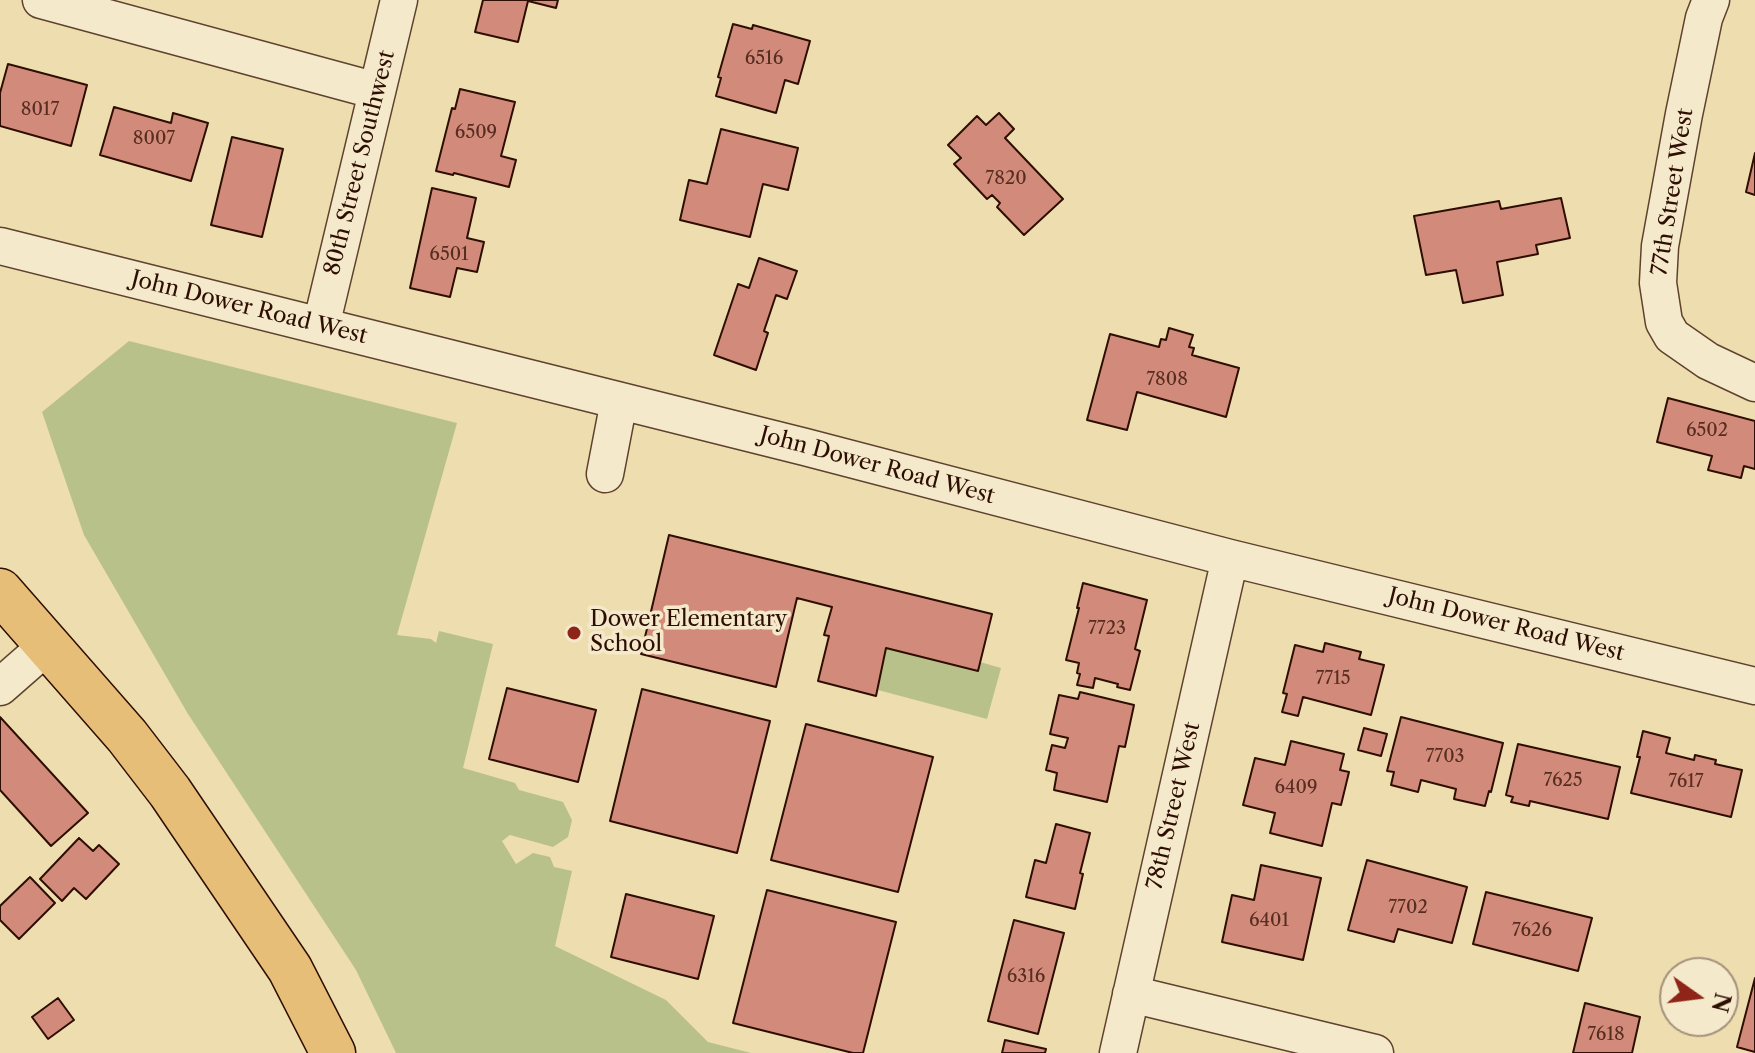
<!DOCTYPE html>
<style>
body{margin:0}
#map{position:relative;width:1755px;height:1053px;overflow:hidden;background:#eeddaf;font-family:"Libre Caslon Text",serif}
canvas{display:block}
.north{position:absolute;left:1659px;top:957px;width:80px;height:80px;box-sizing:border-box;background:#f4e9cb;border:2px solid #a5917b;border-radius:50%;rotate:104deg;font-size:22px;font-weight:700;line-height:32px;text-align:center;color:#2e0e03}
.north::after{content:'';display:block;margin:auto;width:28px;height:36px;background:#8f2418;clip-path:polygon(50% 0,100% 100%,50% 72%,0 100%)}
</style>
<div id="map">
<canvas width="1755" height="1053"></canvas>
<div class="north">N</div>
</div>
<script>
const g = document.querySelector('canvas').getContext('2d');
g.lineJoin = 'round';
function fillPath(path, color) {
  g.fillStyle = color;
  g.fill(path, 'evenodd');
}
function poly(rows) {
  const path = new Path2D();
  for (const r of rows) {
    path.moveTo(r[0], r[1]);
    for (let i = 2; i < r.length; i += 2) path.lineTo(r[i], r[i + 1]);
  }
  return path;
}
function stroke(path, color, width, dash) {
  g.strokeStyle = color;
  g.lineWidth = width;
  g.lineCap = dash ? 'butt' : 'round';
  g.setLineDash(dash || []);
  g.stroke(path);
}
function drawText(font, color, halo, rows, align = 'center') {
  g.font = font + ' "Libre Caslon Text",serif';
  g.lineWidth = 7;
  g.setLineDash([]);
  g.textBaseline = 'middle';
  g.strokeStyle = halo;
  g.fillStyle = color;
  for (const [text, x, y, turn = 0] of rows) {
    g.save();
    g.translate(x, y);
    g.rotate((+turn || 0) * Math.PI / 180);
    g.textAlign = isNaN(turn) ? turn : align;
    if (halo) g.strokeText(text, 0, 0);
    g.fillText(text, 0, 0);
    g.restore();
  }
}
fillPath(poly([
 [129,341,457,423,397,635,431,639,436,643,439,631,493,644,463,768,515,783,519,790,563,802,572,820,568,837,553,847,510,835,502,841,516,864,533,853,550,857,554,867,572,871,555,946,666,1000,708,1042,751,1053,396,1053,356,970,188,714,84,535,42,412],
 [886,648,978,671,980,662,1001,668,987,719,878,690]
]), '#b9c18b');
const building = poly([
 [483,0,558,0,556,8,528,1,518,42,475,32,483,0],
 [733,24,752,29,753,25,810,41,798,84,785,80,776,113,716,96,721,78,718,77,733,24],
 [8,64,87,85,71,146,0,126,0,93,8,64],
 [460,89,515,102,501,156,516,160,509,187,454,173,453,175,436,171,452,108,455,109,460,89],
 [114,107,171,123,173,113,208,123,191,181,100,155,114,107],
 [999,113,1014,129,1005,138,1063,199,1024,235,997,207,1000,203,992,195,987,199,954,164,961,158,948,145,977,116,986,125,999,113],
 [721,129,798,148,788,190,763,184,750,237,680,220,689,180,707,184,721,129],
 [232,137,283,149,262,237,211,225,232,137],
 [1755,153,1755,195,1746,192,1755,153],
 [432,188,476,198,467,238,484,242,477,272,457,268,450,297,410,288,432,188],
 [1561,198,1570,238,1536,245,1538,254,1497,262,1503,295,1463,303,1456,270,1426,275,1414,216,1499,201,1501,209,1561,198],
 [759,258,797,271,787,299,776,295,764,331,768,333,756,370,714,355,738,284,749,288,759,258],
 [1169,328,1193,335,1189,347,1194,348,1192,355,1239,368,1226,417,1137,392,1127,430,1087,420,1110,334,1159,347,1161,339,1166,340,1169,328],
 [1668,398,1755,421,1755,469,1744,466,1741,478,1708,470,1712,456,1657,442,1668,398],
 [669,535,992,614,978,671,886,648,876,696,818,681,829,636,824,635,832,607,797,598,776,687,641,654,669,535],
 [1083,583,1147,600,1135,649,1140,651,1130,690,1117,687,1118,684,1095,678,1093,688,1077,685,1080,674,1077,673,1079,663,1066,660,1079,608,1077,608,1083,583],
 [1325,643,1361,652,1359,659,1384,665,1371,715,1303,697,1298,716,1282,712,1287,694,1283,693,1295,645,1323,652,1325,643],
 [507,688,596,710,578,782,489,759,507,688],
 [642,689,770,721,737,853,610,821,642,689],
 [1080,692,1134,705,1125,747,1119,746,1107,802,1054,790,1057,773,1046,770,1052,745,1065,748,1068,738,1050,734,1059,695,1078,699,1080,692],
 [0,717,88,813,51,846,0,790,0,717],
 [1401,717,1503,743,1491,792,1489,791,1485,806,1454,799,1456,789,1421,780,1418,792,1391,785,1394,772,1387,771,1401,717],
 [806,724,933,757,898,892,771,860,806,724],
 [1364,728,1387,734,1381,756,1358,750,1364,728],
 [1643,731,1670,738,1666,753,1694,760,1695,755,1716,760,1715,764,1742,770,1731,817,1631,793,1640,757,1637,757,1643,731],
 [1291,741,1344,754,1340,770,1349,772,1341,805,1332,803,1322,846,1270,833,1275,813,1243,805,1255,758,1285,765,1291,741],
 [1518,744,1620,767,1608,819,1530,801,1529,806,1511,802,1513,797,1506,795,1518,744],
 [1056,824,1090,833,1080,873,1083,874,1075,909,1026,897,1035,860,1046,863,1056,824],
 [79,838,93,851,99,845,119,864,86,899,74,888,62,901,40,879,79,838],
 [1367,860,1467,887,1452,943,1398,929,1394,942,1348,930,1367,860],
 [1261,865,1321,878,1303,960,1222,942,1232,895,1254,900,1261,865],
 [30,877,55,903,19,939,0,920,0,906,30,877],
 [767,890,896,922,863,1053,853,1053,733,1023,767,890],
 [1486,892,1592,918,1578,971,1473,944,1486,892],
 [626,894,714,916,698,979,611,957,626,894],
 [1014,920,1064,933,1038,1034,988,1021,1014,920],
 [1755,978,1755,1052,1737,1047,1755,978],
 [58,998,74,1020,48,1039,32,1017,58,998],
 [1585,1003,1640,1017,1632,1053,1573,1053,1585,1003],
 [1005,1040,1046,1049,1045,1053,1002,1053,1005,1040]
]);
fillPath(building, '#d28b7a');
stroke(building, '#2e0e03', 2);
const minor = poly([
 [41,0,377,91],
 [1711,0,1704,18,1684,114,1660,246,1658,283,1664,322,1672,336,1708,361,1755,383],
 [0,246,805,447,1230,558,1755,686],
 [321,326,399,0],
 [605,474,619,401],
 [0,687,48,645],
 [1131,994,1375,1053],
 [1118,1053,1230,558]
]);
const major = poly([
 [0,591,127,736,170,792,290,969,333,1053]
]);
stroke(minor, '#5e422e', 39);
stroke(major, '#2e0e03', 47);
stroke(minor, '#f4e9cb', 36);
stroke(major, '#e7be78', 44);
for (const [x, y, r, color] of [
 [574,633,8,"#8f2418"]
]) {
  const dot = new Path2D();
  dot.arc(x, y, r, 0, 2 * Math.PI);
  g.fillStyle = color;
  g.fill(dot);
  stroke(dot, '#f4e9cb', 3);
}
drawText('18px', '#572d21', null, [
 ["6516",764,59],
 ["8017",40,110],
 ["6509",476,133],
 ["8007",154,139],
 ["7820",1006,179],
 ["6501",449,255],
 ["7808",1167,380],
 ["6502",1707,431],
 ["7723",1107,629],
 ["7715",1333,679],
 ["7703",1445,757],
 ["7625",1563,781],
 ["7617",1686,782],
 ["6409",1296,788],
 ["7702",1408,908],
 ["6401",1269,921],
 ["7626",1532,931],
 ["6316",1026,977],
 ["7618",1606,1035]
]);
drawText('22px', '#2e0e03', '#f4e9cb', [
 ["80th Street Southwest",360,163,-76],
 ["77th Street West",1673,192,-81],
 ["John Dower Road West",249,308,14],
 ["John Dower Road West",877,466,15],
 ["John Dower Road West",1506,625,14],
 ["78th Street West",1174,806,-77]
]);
drawText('22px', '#2e0e03', '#f4e9cb', [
 ["Dower Elementary",590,620],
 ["School",590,645]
], 'left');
</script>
